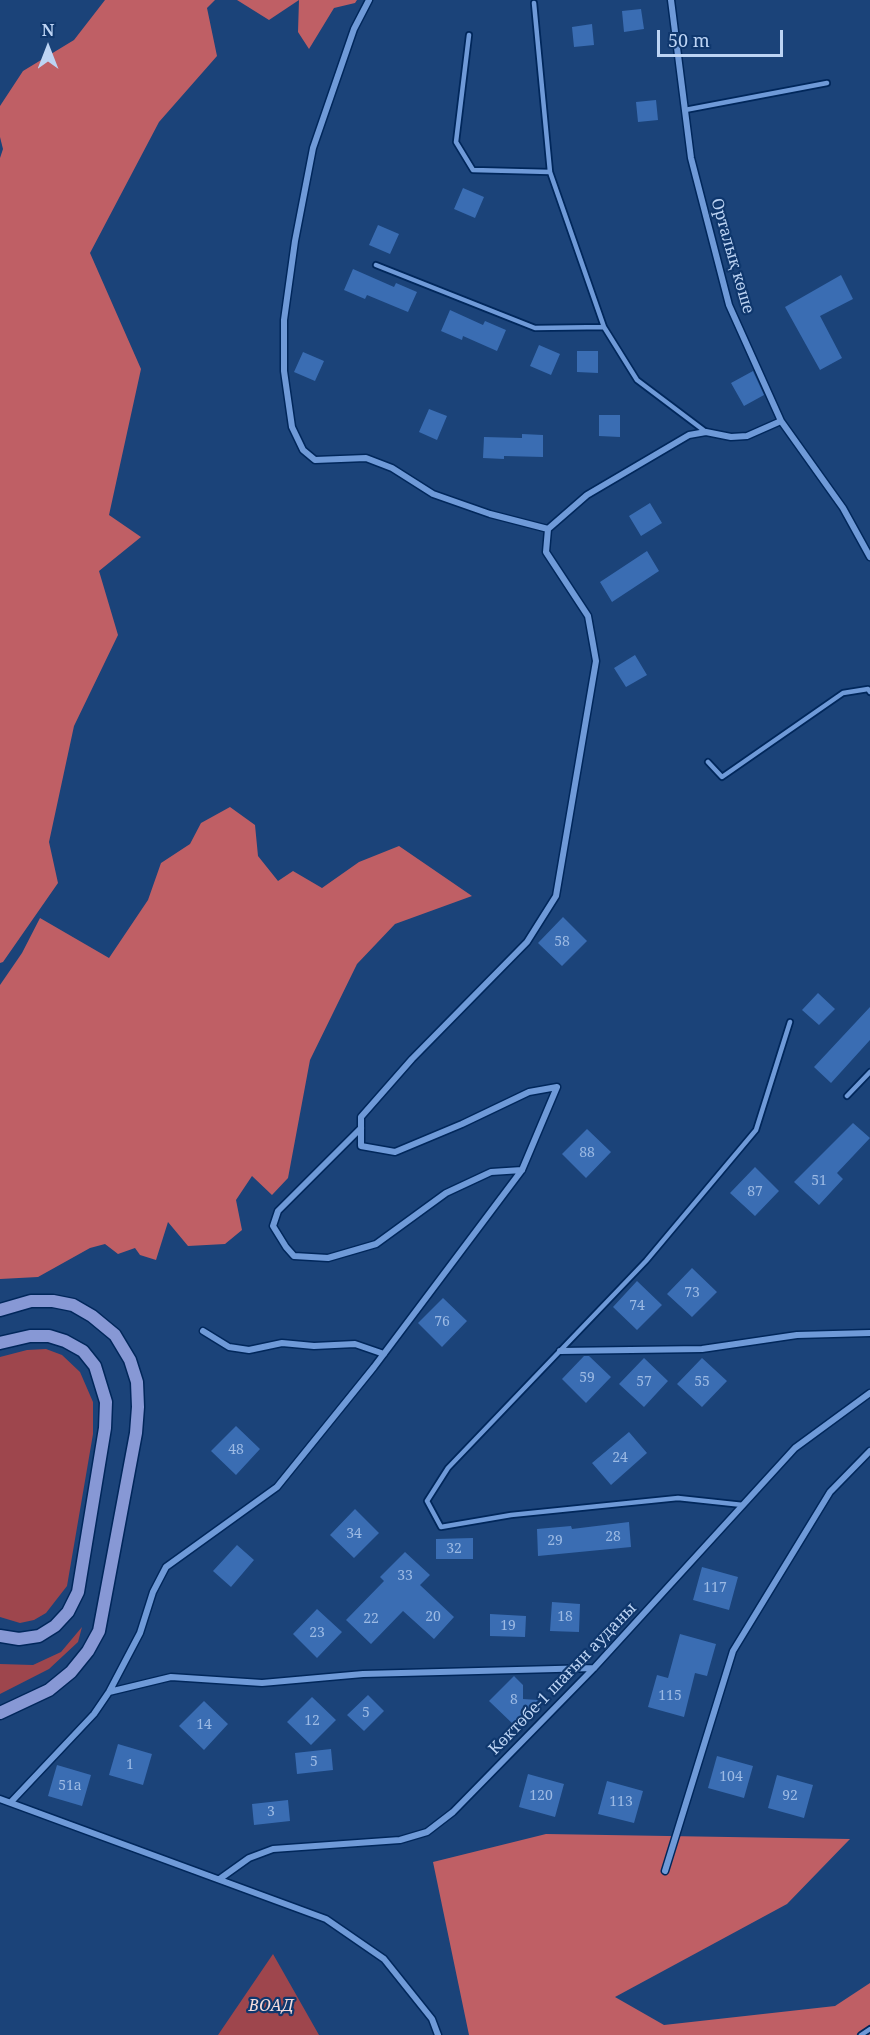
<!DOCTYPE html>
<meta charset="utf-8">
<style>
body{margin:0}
#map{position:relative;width:870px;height:2035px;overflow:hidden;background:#1b4379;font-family:"Noto Serif",serif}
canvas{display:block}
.north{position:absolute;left:18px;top:18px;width:60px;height:60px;-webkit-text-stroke:4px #0f376d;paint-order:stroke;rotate:0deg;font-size:16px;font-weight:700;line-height:24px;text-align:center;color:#bdd4f4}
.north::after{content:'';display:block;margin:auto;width:21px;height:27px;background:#bdd4f4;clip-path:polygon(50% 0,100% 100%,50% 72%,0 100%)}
.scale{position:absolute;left:657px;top:30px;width:126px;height:27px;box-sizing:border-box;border:3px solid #bdd4f4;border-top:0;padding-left:8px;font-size:18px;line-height:21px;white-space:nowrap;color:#bdd4f4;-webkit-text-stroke:4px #0f376d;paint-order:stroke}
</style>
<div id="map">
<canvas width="870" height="2035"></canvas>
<div class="north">N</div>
<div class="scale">50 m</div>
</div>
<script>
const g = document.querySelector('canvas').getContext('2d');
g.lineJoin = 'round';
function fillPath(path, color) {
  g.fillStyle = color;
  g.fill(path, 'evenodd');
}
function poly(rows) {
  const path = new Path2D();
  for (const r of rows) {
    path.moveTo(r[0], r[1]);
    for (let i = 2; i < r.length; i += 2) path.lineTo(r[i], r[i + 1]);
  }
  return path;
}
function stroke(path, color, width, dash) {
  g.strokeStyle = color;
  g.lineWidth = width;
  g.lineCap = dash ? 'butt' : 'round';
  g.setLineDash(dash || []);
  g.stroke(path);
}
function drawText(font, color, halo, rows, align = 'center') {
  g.font = font + ' "Noto Serif",serif';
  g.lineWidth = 4.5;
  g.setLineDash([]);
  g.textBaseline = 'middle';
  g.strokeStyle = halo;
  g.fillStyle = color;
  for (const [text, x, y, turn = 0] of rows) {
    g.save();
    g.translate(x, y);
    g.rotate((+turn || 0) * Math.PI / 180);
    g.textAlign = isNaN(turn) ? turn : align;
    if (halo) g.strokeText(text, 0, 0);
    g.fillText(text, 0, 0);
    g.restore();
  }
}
fillPath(poly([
 [46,1349,62,1355,80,1372,93,1402,93,1434,67,1586,46,1613,34,1620,20,1623,0,1617,0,1357,27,1350],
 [82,1627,78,1642,49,1669,0,1694,0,1664,33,1665,61,1652],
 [273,1954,319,2035,218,2035]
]), '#9e464d');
fillPath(poly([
 [105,0,215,0,207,8,217,56,159,122,90,253,141,369,109,515,141,537,99,571,118,635,74,726,49,842,58,883,3,962,0,963,0,158,3,149,0,137,0,106,23,71,74,40],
 [237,0,357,0,355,3,334,8,309,49,298,32,299,0,269,20],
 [230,807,255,825,258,856,278,881,293,871,322,888,359,862,399,846,472,896,395,924,357,964,310,1060,288,1178,272,1195,252,1176,236,1200,242,1230,225,1244,188,1246,168,1222,156,1260,140,1255,135,1248,118,1254,105,1244,90,1248,38,1277,0,1279,0,985,22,953,40,918,109,958,148,900,161,863,190,844,201,823],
 [546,1834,850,1839,787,1904,615,1997,664,2025,835,2006,870,1983,870,2035,469,2035,433,1862]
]), '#bf5f65');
fillPath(poly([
 [641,9,644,29,624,32,622,11],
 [592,24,594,45,574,47,572,27],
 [656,100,658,120,638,122,636,102],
 [463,188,484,197,475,218,454,209],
 [378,225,399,234,390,254,369,245],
 [353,269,394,287,396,283,417,292,408,312,367,295,365,299,344,290],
 [841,275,853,299,820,316,842,358,820,370,785,307],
 [450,310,483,325,485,321,506,330,497,351,463,336,462,340,441,331],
 [539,345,560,354,551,375,530,366],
 [577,351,598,351,598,373,577,372],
 [303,352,324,361,315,381,294,372],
 [753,371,764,395,744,406,731,383],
 [429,409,447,416,437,440,419,432],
 [599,415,620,415,620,437,599,436],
 [522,434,543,435,543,457,504,456,504,459,483,458,484,437,522,438],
 [650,503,662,523,641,536,629,516],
 [647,551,659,571,612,602,600,582],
 [635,655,647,675,626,687,614,668],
 [563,917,587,941,562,966,538,943],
 [818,993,835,1009,819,1025,802,1010],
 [870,1007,870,1040,831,1083,814,1067],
 [853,1123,870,1138,837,1173,843,1179,819,1205,794,1182],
 [587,1129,611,1152,586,1178,562,1154],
 [755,1167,779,1191,755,1216,730,1193],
 [692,1268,717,1292,692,1317,667,1294],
 [637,1281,662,1305,637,1330,613,1307],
 [443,1298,467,1321,442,1347,418,1323],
 [584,1356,589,1356,611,1377,586,1403,562,1379],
 [644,1358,668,1381,644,1407,619,1384],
 [702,1358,727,1381,702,1407,677,1384],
 [236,1426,260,1449,236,1475,211,1451],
 [629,1432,647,1453,611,1485,592,1463],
 [355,1509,379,1533,354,1558,330,1535],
 [629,1522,631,1547,538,1556,537,1529,571,1526,572,1529],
 [473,1538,473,1559,436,1559,436,1539],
 [237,1545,254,1560,231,1587,213,1571],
 [405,1552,430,1575,420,1585,454,1617,434,1639,403,1611,371,1644,346,1620,384,1581,380,1577],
 [702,1567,738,1577,729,1610,693,1600],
 [552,1602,580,1604,579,1632,550,1631],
 [317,1609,342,1632,317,1658,293,1634],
 [490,1614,526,1616,525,1637,490,1636],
 [680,1634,716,1644,707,1676,695,1673,684,1717,648,1707,657,1675,668,1678],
 [514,1676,523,1685,523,1699,538,1700,514,1725,489,1701],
 [368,1695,384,1711,364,1731,347,1715],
 [312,1697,336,1720,311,1745,287,1722],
 [204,1701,228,1724,204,1750,179,1726],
 [118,1744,152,1754,143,1785,109,1775],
 [331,1749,333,1770,297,1774,295,1753],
 [717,1756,753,1766,744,1798,708,1788],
 [57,1765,91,1775,82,1806,48,1796],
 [528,1774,564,1784,555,1817,519,1807],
 [777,1775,813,1785,804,1818,768,1808],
 [607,1781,643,1791,634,1823,598,1814],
 [288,1800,290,1821,254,1825,252,1804]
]), '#3a6db3');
const service = poly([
 [534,3,550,172,604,327,637,380,706,432],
 [469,35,456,142,473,170,550,172],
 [685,110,827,83],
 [376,265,535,328,604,327],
 [708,762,722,777,843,693,868,689,870,692],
 [847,1096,870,1072],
 [743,1505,678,1498,511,1515,441,1527,427,1501,448,1468,646,1261,756,1130,790,1022],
 [861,2035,870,2029]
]);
const minor = poly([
 [369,0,354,29,313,148,295,241,284,320,284,371,292,427,303,450,315,460,366,458,392,468,433,494,490,514,548,529],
 [671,0,691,158,729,305,781,421,843,508,870,557],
 [361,1128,278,1211,273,1226,286,1247,294,1256,328,1258,376,1244,446,1193,491,1172,522,1170],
 [203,1331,229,1347,249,1350,282,1343,314,1346,355,1344,384,1354],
 [560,1351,702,1349,797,1335,870,1333],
 [109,1692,171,1677,262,1683,363,1674,594,1668],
 [0,1799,326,1919,384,1959,432,2019,438,2035],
 [11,1802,94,1714,109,1692,140,1633,153,1592,166,1567,277,1487,374,1367,522,1170,557,1087,529,1092,462,1124,395,1152,361,1146,361,1117,412,1059,527,942,556,896,596,661,588,616,546,552,548,529,587,495,689,435,706,432,731,437,747,436,781,421],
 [665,1871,733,1651,830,1492,870,1451],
 [221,1878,249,1858,273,1849,400,1840,427,1832,453,1812,594,1668,795,1448,870,1393]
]);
const secondary = poly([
 [0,1310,31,1301,53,1301,73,1305,92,1316,115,1335,130,1360,137,1382,138,1407,136,1433,99,1631,88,1651,71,1672,49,1690,0,1713],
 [0,1343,30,1336,49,1336,65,1341,83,1351,95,1366,106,1402,105,1428,78,1592,68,1612,55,1626,39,1636,19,1639,0,1636]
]);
stroke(service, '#00275b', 8);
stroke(minor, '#00275b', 9);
stroke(secondary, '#00275b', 15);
stroke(service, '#6f9ad8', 4.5);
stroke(minor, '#6f9ad8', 6);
stroke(secondary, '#8798d5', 12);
drawText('14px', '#9cbae4', null, [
 ["58",562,942],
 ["88",587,1153],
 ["51",819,1181],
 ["87",755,1192],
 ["73",692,1293],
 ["74",637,1306],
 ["76",442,1322],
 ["59",587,1378],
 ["57",644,1382],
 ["55",702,1382],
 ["48",236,1450],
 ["24",620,1458],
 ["34",354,1534],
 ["28",613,1537],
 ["29",555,1541],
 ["32",454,1549],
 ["33",405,1576],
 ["117",715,1588],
 ["20",433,1617],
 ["18",565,1617],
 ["22",371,1619],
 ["19",508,1626],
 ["23",317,1633],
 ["115",670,1696],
 ["8",514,1700],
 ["5",366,1713],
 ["12",312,1721],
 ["14",204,1725],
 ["5",314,1762],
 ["1",130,1765],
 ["104",731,1777],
 ["51а",70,1786],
 ["120",541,1796],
 ["92",790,1796],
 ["113",621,1802],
 ["3",271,1812]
]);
drawText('16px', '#bdd4f4', '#0f376d', [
 ["Орталық көше",732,256,74],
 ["Көктөбе-1 шағын ауданы",563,1679,-46]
]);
drawText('italic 16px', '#f5dada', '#0f376d', [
 ["ВОАД",271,2006]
]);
</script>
